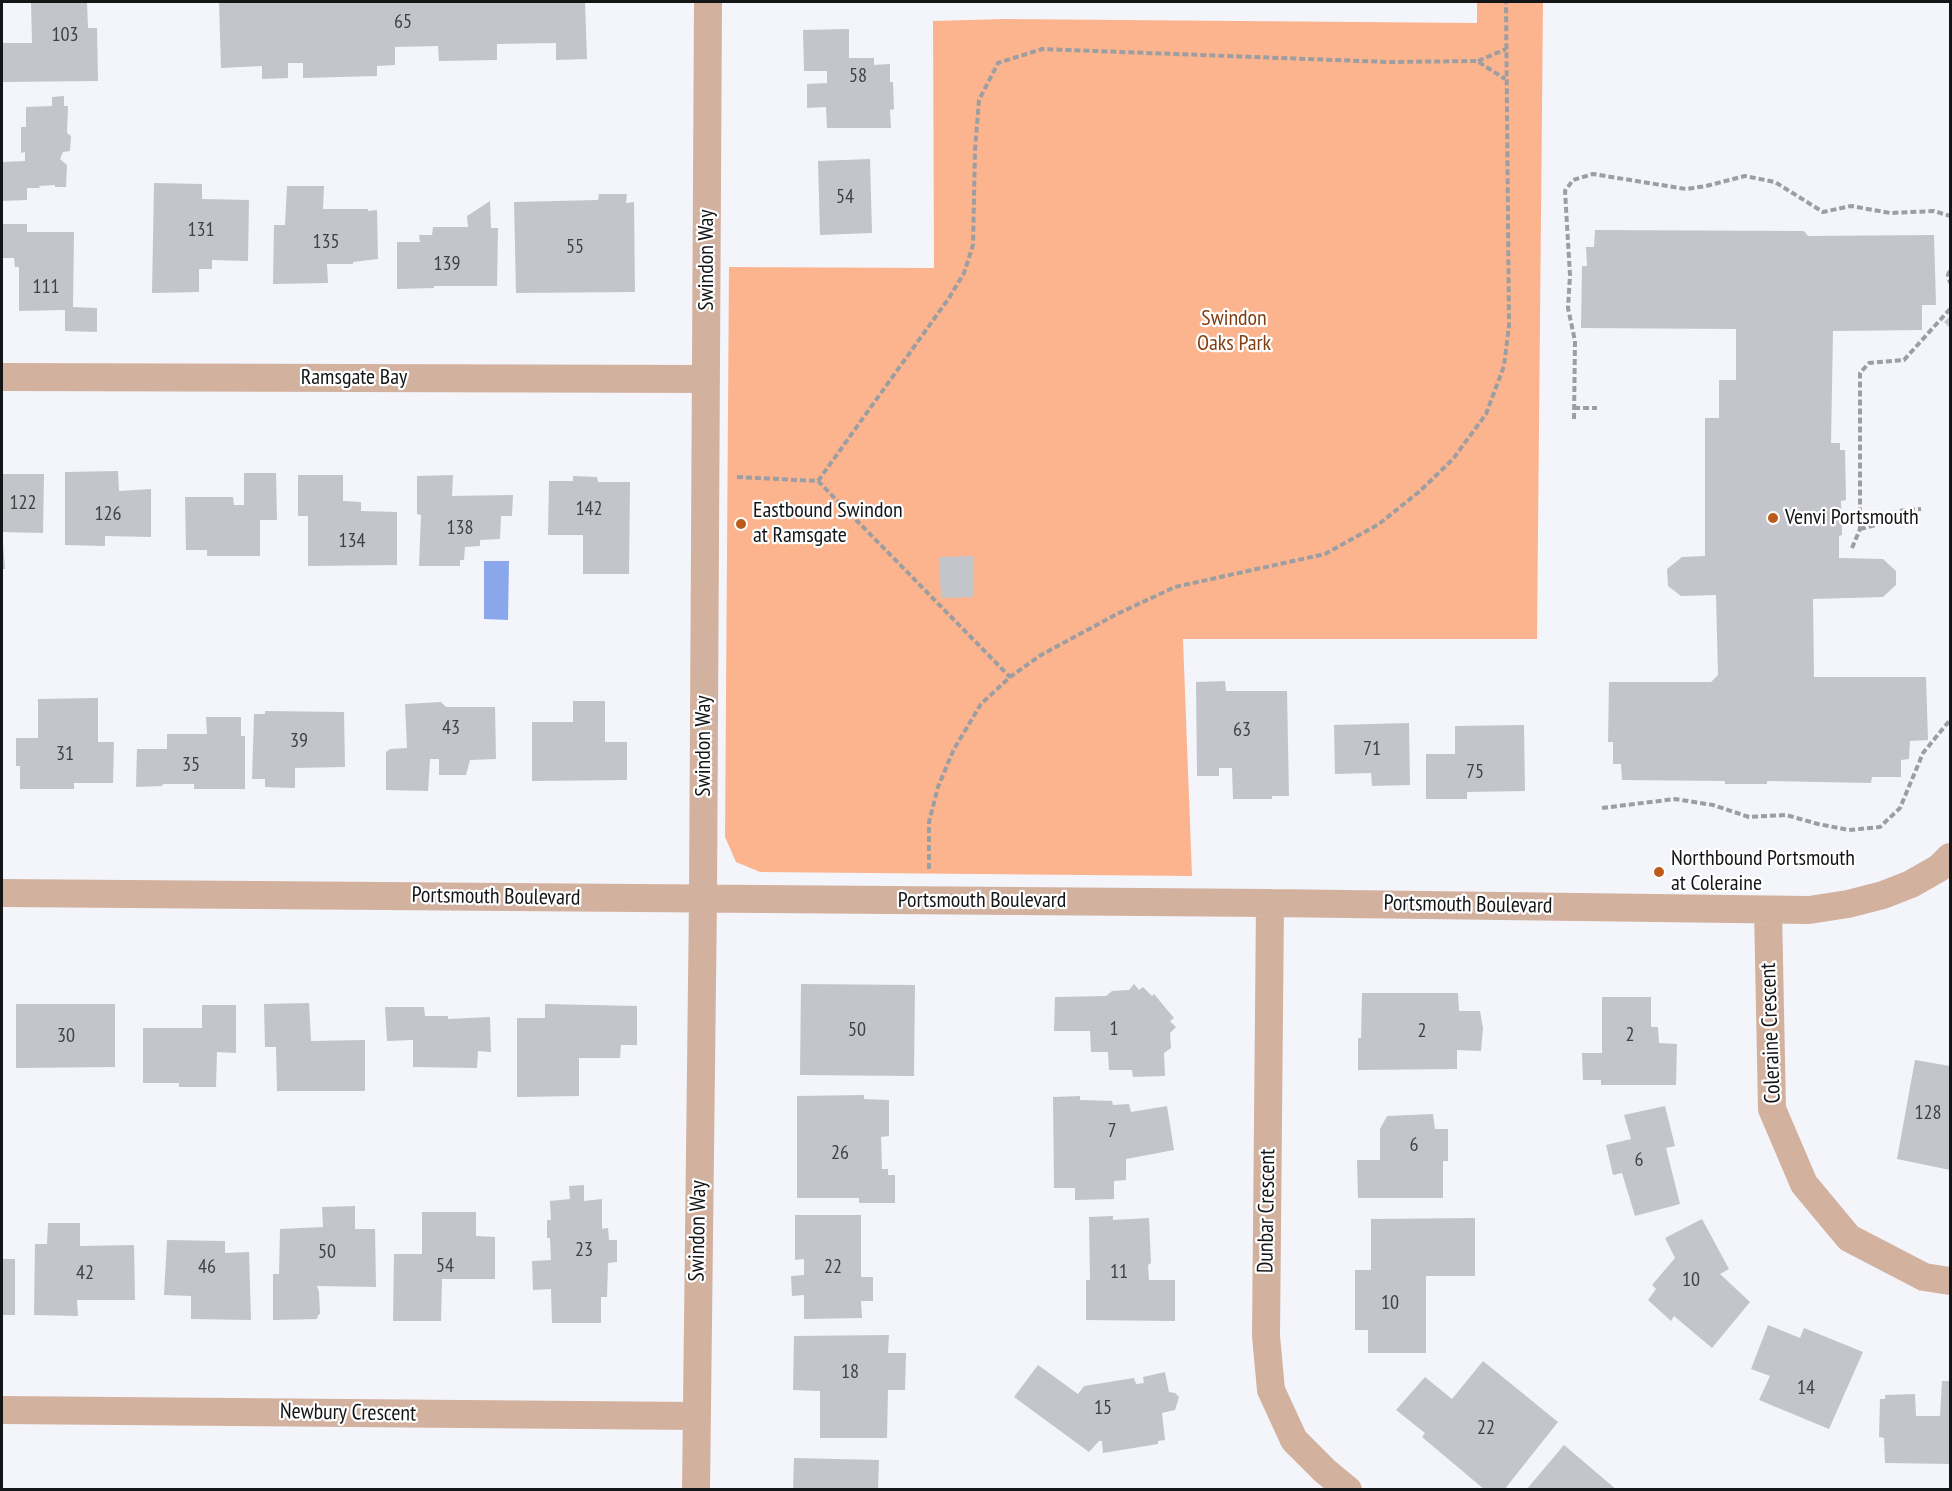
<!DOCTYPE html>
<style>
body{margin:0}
#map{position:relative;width:1952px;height:1491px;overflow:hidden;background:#f3f5fb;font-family:"PT Sans Narrow",sans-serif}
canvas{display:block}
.frame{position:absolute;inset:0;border:3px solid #141517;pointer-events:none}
</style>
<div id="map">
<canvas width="1952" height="1491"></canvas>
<div class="frame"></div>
</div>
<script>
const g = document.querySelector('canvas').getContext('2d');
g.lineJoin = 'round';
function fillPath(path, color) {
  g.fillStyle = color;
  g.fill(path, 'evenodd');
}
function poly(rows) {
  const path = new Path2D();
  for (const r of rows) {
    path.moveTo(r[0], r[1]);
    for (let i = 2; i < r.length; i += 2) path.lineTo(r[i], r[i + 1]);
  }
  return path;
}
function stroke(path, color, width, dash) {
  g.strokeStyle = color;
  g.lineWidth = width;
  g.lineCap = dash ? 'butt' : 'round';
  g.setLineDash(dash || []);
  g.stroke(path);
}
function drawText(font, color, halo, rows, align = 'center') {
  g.font = font + ' "PT Sans Narrow",sans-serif';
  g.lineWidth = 4.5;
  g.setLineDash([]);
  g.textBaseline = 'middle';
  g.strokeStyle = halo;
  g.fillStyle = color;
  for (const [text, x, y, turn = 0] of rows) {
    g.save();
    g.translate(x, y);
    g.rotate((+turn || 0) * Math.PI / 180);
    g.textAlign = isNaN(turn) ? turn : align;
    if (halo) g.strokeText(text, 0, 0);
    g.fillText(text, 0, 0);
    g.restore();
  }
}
fillPath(poly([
 [1477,2,1543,2,1537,639,1183,639,1192,876,760,872,736,862,725,837,729,267,934,268,933,21,1004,19,1477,23]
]), '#fcb48e');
fillPath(poly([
 [484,561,509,561,508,620,484,619]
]), '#8ba7ec');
fillPath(poly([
 [31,2,87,2,88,28,97,28,98,81,2,82,2,43,32,43],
 [219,2,585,2,587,59,556,60,556,43,497,44,497,60,439,61,438,46,395,47,395,65,377,66,377,76,303,78,303,63,288,63,288,78,262,79,262,66,221,68],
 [849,29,849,58,874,58,874,65,890,64,890,82,893,82,894,109,890,110,891,128,827,128,826,107,807,108,807,84,827,83,827,71,804,71,803,30],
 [64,96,64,106,68,106,67,133,71,136,70,151,63,152,60,159,67,165,66,187,55,187,55,185,39,186,40,188,27,188,27,200,2,201,2,162,25,161,25,152,21,153,21,127,26,127,26,107,52,106,52,97],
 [870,159,872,233,820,235,818,161],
 [154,183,202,184,202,199,249,200,248,261,212,260,212,269,199,269,199,292,152,293],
 [287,186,324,186,323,209,368,209,368,211,377,210,378,259,353,262,353,264,327,264,328,283,273,284,274,225,285,225],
 [599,194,627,194,626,203,634,202,635,292,516,293,514,202,598,200],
 [490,201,491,228,498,228,497,286,434,286,434,288,397,289,397,242,420,242,419,235,432,235,433,227,468,227,467,216],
 [2,224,27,224,27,232,74,232,73,307,97,308,97,332,65,331,65,310,19,311,19,267,15,267,14,258,2,258],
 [1595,230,1804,231,1808,236,1934,235,1936,305,1922,305,1922,330,1833,331,1831,443,1840,443,1840,450,1845,450,1846,500,1841,501,1842,535,1839,536,1839,558,1883,559,1896,571,1896,585,1883,597,1813,599,1814,677,1926,677,1928,740,1910,741,1909,759,1901,760,1901,777,1872,777,1871,783,1767,781,1767,784,1725,784,1725,781,1622,780,1621,764,1613,764,1613,742,1608,742,1609,682,1711,682,1718,675,1716,595,1681,596,1668,586,1667,569,1682,557,1705,556,1705,418,1719,418,1719,380,1736,380,1736,329,1581,328,1582,266,1587,266,1586,247,1594,247],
 [1950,316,1950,328,1944,322],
 [118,471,119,491,151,489,151,537,105,536,105,546,65,545,65,472],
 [244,473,276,473,277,520,260,520,260,556,207,556,207,550,186,550,185,497,233,497,234,505,244,505],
 [2,474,44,474,43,533,2,532],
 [298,475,343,475,343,501,361,502,361,511,397,512,397,565,308,566,308,516,298,516],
 [453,475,452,496,513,495,512,516,501,516,500,539,480,540,480,546,465,547,464,560,460,560,460,566,419,566,421,515,417,514,417,476],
 [573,476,597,477,598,482,630,482,629,574,583,574,583,535,548,535,549,481,573,481],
 [2,543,3,543,5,569,2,569],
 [973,556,974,597,941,598,939,557],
 [1225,681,1226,691,1287,691,1289,796,1272,796,1272,799,1233,799,1232,768,1219,768,1219,776,1197,776,1196,682],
 [98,698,98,742,114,742,113,783,74,783,74,789,20,789,20,766,16,766,16,738,38,738,38,699],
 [573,701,605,701,605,742,627,742,627,780,532,781,532,722,573,722],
 [441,702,446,707,495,707,496,759,470,760,466,775,439,775,439,759,430,759,428,791,386,790,386,752,390,749,407,748,405,704],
 [265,711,344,712,345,767,295,768,295,788,265,787,265,779,252,779,254,714,265,714],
 [206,717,241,717,241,736,245,736,245,789,194,789,194,784,163,784,162,786,136,787,137,749,167,749,167,734,207,734],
 [1409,723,1410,785,1372,786,1371,773,1335,774,1334,725],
 [1524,725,1525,791,1467,792,1467,799,1426,799,1426,754,1455,754,1455,726],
 [801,984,915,985,914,1076,800,1075],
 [1134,984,1139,990,1143,987,1152,996,1154,994,1174,1018,1170,1021,1176,1027,1170,1033,1171,1048,1164,1053,1165,1076,1133,1077,1132,1070,1109,1070,1108,1052,1091,1052,1090,1031,1054,1031,1055,997,1106,996,1112,991,1129,990],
 [1362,993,1458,993,1459,1011,1480,1011,1483,1028,1481,1051,1457,1050,1457,1069,1358,1070,1358,1038,1361,1038],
 [1602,997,1651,997,1651,1027,1658,1027,1659,1043,1677,1044,1676,1085,1601,1085,1601,1080,1583,1080,1582,1053,1602,1053],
 [309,1003,311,1041,365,1040,365,1091,277,1091,276,1047,265,1047,264,1004],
 [16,1004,115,1004,115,1067,16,1068],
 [545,1004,637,1006,637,1045,621,1045,620,1058,579,1058,579,1096,517,1097,517,1018,545,1018],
 [202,1005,236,1005,236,1053,217,1052,216,1087,179,1087,179,1083,143,1083,143,1028,202,1028],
 [385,1007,424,1007,425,1016,448,1016,448,1019,490,1017,491,1052,478,1051,477,1068,413,1067,413,1040,387,1041],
 [1915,1060,1950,1066,1950,1170,1897,1159],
 [864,1095,864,1099,889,1100,889,1136,881,1137,882,1169,888,1169,888,1175,895,1175,895,1203,859,1203,859,1198,797,1198,797,1096],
 [1080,1096,1080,1100,1112,1101,1113,1105,1129,1104,1131,1112,1167,1106,1174,1150,1126,1159,1126,1180,1114,1181,1114,1199,1075,1200,1075,1188,1054,1188,1053,1097],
 [1665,1106,1675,1146,1666,1148,1680,1204,1635,1216,1622,1173,1613,1175,1606,1145,1631,1139,1624,1115],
 [1433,1114,1435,1129,1448,1129,1448,1161,1443,1161,1443,1198,1358,1198,1357,1160,1380,1160,1380,1129,1387,1116],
 [584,1185,584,1201,602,1199,602,1229,608,1228,609,1240,617,1240,617,1262,608,1263,607,1297,601,1297,601,1323,552,1323,551,1289,533,1290,532,1261,551,1260,550,1238,547,1238,547,1220,551,1220,550,1201,570,1199,569,1186],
 [355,1206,355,1229,375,1229,376,1287,317,1286,319,1292,320,1314,318,1315,317,1319,273,1320,273,1274,279,1274,280,1229,323,1227,322,1207],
 [422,1212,476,1212,476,1236,495,1237,495,1279,442,1279,441,1321,393,1321,394,1254,422,1254],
 [795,1215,861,1215,861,1277,873,1277,873,1301,861,1301,862,1318,804,1319,804,1295,792,1296,791,1276,804,1275,804,1259,795,1260],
 [1113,1216,1113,1220,1149,1218,1151,1263,1148,1265,1149,1280,1175,1280,1175,1321,1086,1320,1086,1280,1090,1280,1089,1217],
 [1475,1218,1475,1276,1426,1276,1426,1353,1368,1353,1368,1330,1355,1330,1355,1270,1371,1270,1371,1219],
 [1702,1219,1729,1269,1720,1274,1750,1302,1712,1348,1674,1316,1671,1321,1648,1300,1656,1289,1652,1285,1675,1258,1665,1238],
 [48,1223,80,1223,80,1246,134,1245,135,1300,77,1300,78,1316,34,1315,35,1244,47,1244],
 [167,1240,225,1241,225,1253,249,1252,251,1320,191,1319,191,1296,164,1295],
 [2,1259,15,1259,15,1315,2,1315],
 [1768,1325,1800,1338,1804,1328,1863,1352,1829,1429,1759,1400,1770,1376,1751,1369],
 [889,1335,888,1353,906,1353,905,1390,888,1390,887,1438,820,1438,820,1391,793,1390,794,1336],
 [1483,1361,1558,1422,1504,1490,1485,1490,1422,1437,1425,1433,1396,1410,1425,1377,1452,1399],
 [1038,1365,1078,1394,1084,1386,1134,1378,1136,1384,1144,1383,1143,1377,1165,1372,1169,1392,1175,1393,1179,1397,1175,1410,1162,1413,1165,1440,1158,1441,1158,1444,1103,1453,1102,1441,1099,1441,1089,1452,1014,1397],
 [1942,1381,1950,1381,1950,1464,1885,1463,1884,1438,1879,1437,1880,1399,1885,1399,1885,1395,1915,1394,1916,1416,1940,1416],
 [1564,1445,1617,1490,1526,1490],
 [794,1458,879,1460,878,1490,793,1490]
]), '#c3c5cb');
stroke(poly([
 [1478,61,1506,49],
 [1950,271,1948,275,1950,283],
 [1574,408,1597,408],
 [1574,419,1575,341,1568,308,1570,275,1565,191,1573,180,1593,174,1686,189,1706,186,1745,176,1775,182,1823,212,1851,206,1890,213,1934,211,1950,216],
 [737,477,818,481,1010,677],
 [818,481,949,298,964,273,973,245,975,150,979,100,998,63,1042,49,1388,62,1477,61,1505,79],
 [1860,529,1883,523,1898,511,1921,509],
 [1852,548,1860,529,1860,373,1869,363,1904,360,1950,309],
 [1602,808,1675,799,1713,805,1749,817,1786,815,1818,824,1849,830,1880,827,1900,808,1923,753,1950,720],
 [929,869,929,822,938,787,954,749,981,704,1010,677,1041,655,1117,614,1175,587,1325,554,1379,524,1420,491,1453,459,1486,414,1504,366,1509,326,1506,2]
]), '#9c9ea2', 4, [6, 3]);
stroke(poly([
 [2,377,706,379],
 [2,893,1270,903,1809,910,1848,904,1883,895,1911,884,1939,868,1950,857],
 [1270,903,1266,1336,1271,1390,1294,1440,1325,1471,1348,1490],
 [1768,910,1772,1109,1804,1184,1849,1238,1924,1277,1950,1281],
 [2,1410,695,1416],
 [696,1490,703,899,708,2]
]), '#d3b19f', 28);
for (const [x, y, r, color] of [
 [1773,518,6,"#bc5b1a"],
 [741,524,6,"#bc5b1a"],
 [1659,872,6,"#bc5b1a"]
]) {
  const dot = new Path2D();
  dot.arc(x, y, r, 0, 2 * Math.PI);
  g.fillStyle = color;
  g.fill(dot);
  stroke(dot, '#fff', 2);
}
drawText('20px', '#404144', null, [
 ["65",403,22],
 ["103",65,35],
 ["58",858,76],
 ["54",845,197],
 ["131",201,230],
 ["135",326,242],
 ["55",575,247],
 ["139",447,264],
 ["111",46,287],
 ["122",23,503],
 ["142",589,509],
 ["126",108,514],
 ["138",460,528],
 ["134",352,541],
 ["43",451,728],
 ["63",1242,730],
 ["39",299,741],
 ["71",1372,749],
 ["31",65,754],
 ["35",191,765],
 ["75",1475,772],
 ["1",1114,1029],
 ["50",857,1030],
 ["2",1422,1031],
 ["2",1630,1035],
 ["30",66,1036],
 ["128",1928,1113],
 ["7",1112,1131],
 ["6",1414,1145],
 ["26",840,1153],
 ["6",1639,1160],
 ["23",584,1250],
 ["50",327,1252],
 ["54",445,1266],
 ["46",207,1267],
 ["22",833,1267],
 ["11",1119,1272],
 ["42",85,1273],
 ["10",1691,1280],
 ["10",1390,1303],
 ["18",850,1372],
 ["14",1806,1388],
 ["15",1103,1408],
 ["22",1486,1428]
]);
drawText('22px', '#141517', '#fff', [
 ["Swindon Way",707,260,-90],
 ["Ramsgate Bay",354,378],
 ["Swindon Way",704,746,-90],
 ["Portsmouth Boulevard",496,897,1],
 ["Portsmouth Boulevard",982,901],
 ["Portsmouth Boulevard",1468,905,1],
 ["Coleraine Crescent",1771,1033,-92],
 ["Dunbar Crescent",1267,1211,-89],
 ["Swindon Way",698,1231,-89],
 ["Newbury Crescent",348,1413,1]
]);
drawText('22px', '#823e12', '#fff', [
 ["Swindon",1234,319],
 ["Oaks Park",1234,344]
]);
drawText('22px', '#141517', '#fff', [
 ["Eastbound Swindon",753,511],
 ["at Ramsgate",753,536],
 ["Venvi Portsmouth",1785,518],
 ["Northbound Portsmouth",1671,859],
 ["at Coleraine",1671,884]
], 'left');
</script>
